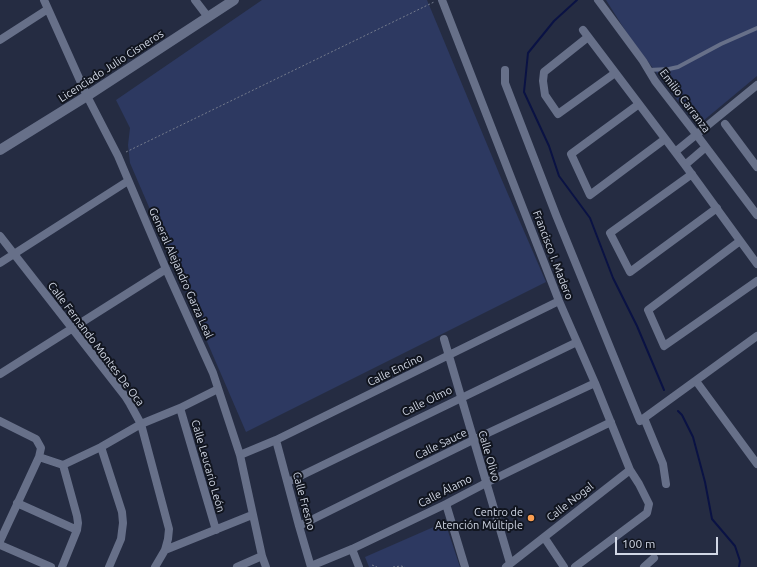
<!DOCTYPE html>
<meta charset="utf-8">
<style>
body{margin:0}
#map{position:relative;width:757px;height:567px;overflow:hidden;background:#252c42;font-family:Ubuntu,sans-serif}
canvas{display:block}
.scale{position:absolute;left:615px;top:537px;width:103px;height:18px;box-sizing:border-box;border:2px solid #d1d7e5;border-top:0;padding-left:5px;font-size:12px;line-height:14px;white-space:nowrap;color:#d1d7e5;-webkit-text-stroke:3px #11151f;paint-order:stroke}
</style>
<div id="map">
<canvas width="757" height="567"></canvas>
<div class="scale">100 m</div>
</div>
<script>
const g = document.querySelector('canvas').getContext('2d');
g.lineJoin = 'round';
function fillPath(path, color) {
  g.fillStyle = color;
  g.fill(path, 'evenodd');
}
function poly(rows) {
  const path = new Path2D();
  for (const r of rows) {
    path.moveTo(r[0], r[1]);
    for (let i = 2; i < r.length; i += 2) path.lineTo(r[i], r[i + 1]);
  }
  return path;
}
function stroke(path, color, width, dash) {
  g.strokeStyle = color;
  g.lineWidth = width;
  g.lineCap = dash ? 'butt' : 'round';
  g.setLineDash(dash || []);
  g.stroke(path);
}
function drawText(font, color, halo, rows, align = 'center') {
  g.font = font + ' Ubuntu,sans-serif';
  g.lineWidth = 4;
  g.setLineDash([]);
  g.textBaseline = 'middle';
  g.strokeStyle = halo;
  g.fillStyle = color;
  for (const [text, x, y, turn = 0] of rows) {
    g.save();
    g.translate(x, y);
    g.rotate((+turn || 0) * Math.PI / 180);
    g.textAlign = isNaN(turn) ? turn : align;
    if (halo) g.strokeText(text, 0, 0);
    g.fillText(text, 0, 0);
    g.restore();
  }
}
fillPath(poly([
 [262,0,427,0,501,178,546,282,246,432,130,163,128,145,130,128,116,100],
 [606,0,757,0,757,76,697,126,630,38],
 [445,522,460,567,369,567,365,557]
]), '#2d3961');
stroke(poly([
 [577,0,554,21,528,53,524,92,549,146,559,176,590,218,613,278,637,326,664,390],
 [678,411,682,415,693,437,705,482,712,519,735,546,740,561,739,567]
]), '#0a1244', 2);
stroke(poly([
 [126,152,434,2],
 [372,565,377,567],
 [393,567,401,566,405,567]
]), '#747b8d', 1, [2, 2]);
stroke(poly([
 [649,70,669,69,678,67,721,44,757,28]
]), '#677089', 4);
stroke(poly([
 [44,0,87,96,118,156,166,269,213,373,240,455,262,556,266,567],
 [195,0,208,17],
 [442,0,559,301,595,383,630,470,639,484,649,504,647,513,575,567],
 [598,0,643,61,655,81,696,134,757,215],
 [583,30,685,165,757,264],
 [588,37,544,72,543,81,545,95,558,114,615,73],
 [0,40,48,9],
 [505,70,505,83,556,215,640,421,757,336],
 [639,104,571,154,590,195,665,139],
 [725,124,757,167],
 [675,152,757,85],
 [685,165,706,147],
 [692,174,610,233,630,272,717,208],
 [0,236,125,396,130,404,141,424,169,529,168,539,165,550,155,567],
 [740,241,648,310,664,346,757,281],
 [0,263,128,181],
 [444,339,510,563],
 [0,374,166,269],
 [696,381,757,464],
 [180,408,216,530],
 [644,418,663,464,666,484],
 [0,421,36,439,41,448,39,457,0,541],
 [276,440,299,526,311,567],
 [101,447,122,512,123,523,121,539,109,567],
 [240,455,276,440,559,301],
 [39,457,63,465,101,447,141,424,180,408,218,389],
 [288,482,577,342],
 [17,503,77,530],
 [446,504,465,567],
 [299,526,473,440,595,383],
 [544,537,564,567],
 [0,545,51,567],
 [352,549,359,567],
 [165,550,252,515],
 [311,566,352,549,446,504,486,483,611,422],
 [62,567,77,530,78,523,77,516,63,465],
 [237,567,262,556],
 [506,567,630,470],
 [644,567,654,558]
]), '#677089', 8);
stroke(poly([
 [0,150,87,96,234,0]
]), '#677089', 10);
for (const [x, y, r, color] of [
 [531,518,4,"#fb9e51"]
]) {
  const dot = new Path2D();
  dot.arc(x, y, r, 0, 2 * Math.PI);
  g.fillStyle = color;
  g.fill(dot);
  stroke(dot, '#11151f', 1.5);
}
drawText('11px', '#d1d7e5', '#11151f', [
 ["Licenciado Julio Cisneros",111,66,-33],
 ["Emilio Carranza",685,101,53],
 ["Francisco I. Madero",553,255,69],
 ["General Alejandro Garza Leal",181,273,66],
 ["Calle Fernando Montes De Oca",96,344,53],
 ["Calle Encino",395,370,-26],
 ["Calle Olmo",427,401,-26],
 ["Calle Sauce",441,444,-26],
 ["Calle Olivo",489,456,74],
 ["Calle Leucario León",208,466,74],
 ["Calle Álamo",445,491,-27],
 ["Calle Fresno",304,501,75],
 ["Calle Nogal",570,502,-38]
]);
drawText('11px', '#d1d7e5', '#11151f', [
 ["Centro de",523,512],
 ["Atención Múltiple",523,525]
], 'right');
</script>
